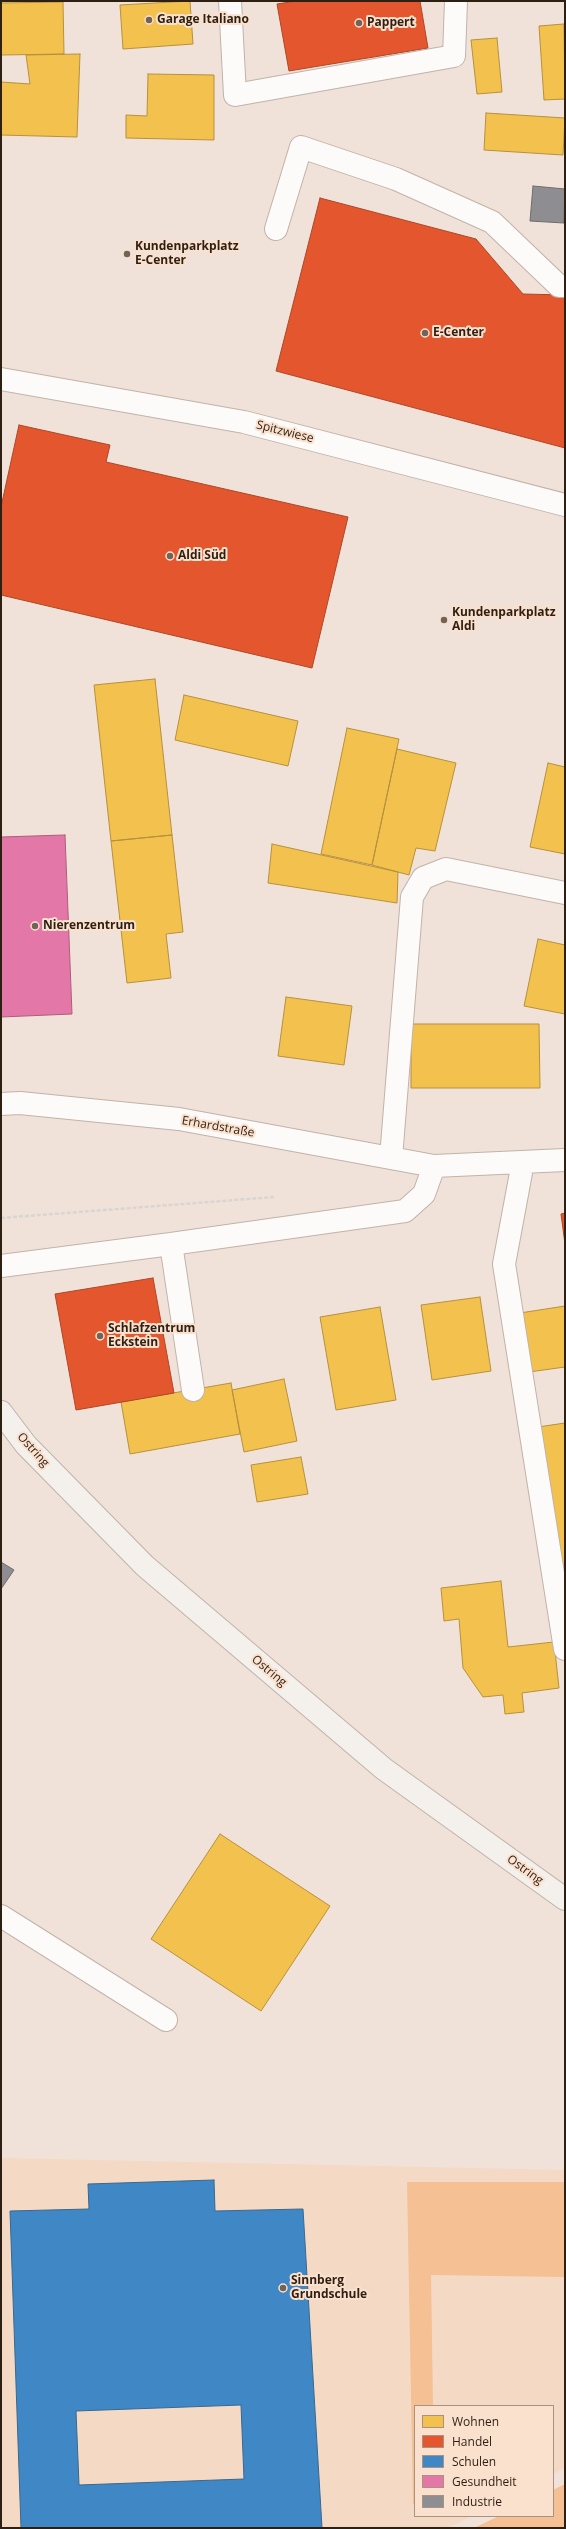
<!DOCTYPE html>
<meta charset="utf-8">
<style>
body{margin:0}
#map{position:relative;width:566px;height:2529px;overflow:hidden;background:#f0e2d8;font-family:"Open Sans",sans-serif}
canvas{display:block}
.frame{position:absolute;inset:0;border:2px solid #2e1f13;pointer-events:none}
.legend{position:absolute;left:414px;top:2405px;width:140px;height:112px;box-sizing:border-box;background:#fae1ce;border:1px solid #a89383;margin:0;padding:5px 7px;list-style:none;font-size:12px;color:#2e1f13}
.legend li{display:flex;align-items:center;gap:8px;height:20px}
.legend b{width:20px;border:1px solid #a89383}
</style>
<div id="map">
<canvas width="566" height="2529"></canvas>
<div class="frame"></div>
<ul class="legend">
<li><b style="height:11px;background:#f2c14e"></b>Wohnen</li>
<li><b style="height:11px;background:#e4572e"></b>Handel</li>
<li><b style="height:11px;background:#3f88c5"></b>Schulen</li>
<li><b style="height:11px;background:#e377a8"></b>Gesundheit</li>
<li><b style="height:11px;background:#8d8d92"></b>Industrie</li>
</ul>
</div>
<script>
const g = document.querySelector('canvas').getContext('2d');
g.lineJoin = 'round';
function fillPath(path, color) {
  g.fillStyle = color;
  g.fill(path, 'evenodd');
}
function poly(rows) {
  const path = new Path2D();
  for (const r of rows) {
    path.moveTo(r[0], r[1]);
    for (let i = 2; i < r.length; i += 2) path.lineTo(r[i], r[i + 1]);
  }
  return path;
}
function stroke(path, color, width, dash) {
  g.strokeStyle = color;
  g.lineWidth = width;
  g.lineCap = dash ? 'butt' : 'round';
  g.setLineDash(dash || []);
  g.stroke(path);
}
function drawText(font, color, halo, rows, align = 'center') {
  g.font = font + ' "Open Sans",sans-serif';
  g.lineWidth = 4;
  g.setLineDash([]);
  g.textBaseline = 'middle';
  g.strokeStyle = halo;
  g.fillStyle = color;
  for (const [text, x, y, turn = 0] of rows) {
    g.save();
    g.translate(x, y);
    g.rotate((+turn || 0) * Math.PI / 180);
    g.textAlign = isNaN(turn) ? turn : align;
    if (halo) g.strokeText(text, 0, 0);
    g.fillText(text, 0, 0);
    g.restore();
  }
}
fillPath(poly([
 [1,2158,565,2170,565,2468,553,2474,553,2406,415,2406,415,2516,472,2516,448,2528,1,2528]
]), '#f4d9c5');
fillPath(poly([
 [407,2182,565,2182,565,2277,431,2275,433,2406,415,2406,415,2504,413,2504],
 [565,2484,565,2528,474,2528,499,2516,553,2516,553,2490]
]), '#f5c093');
const homes = poly([
 [190,1,193,44,123,49,120,5,190,1],
 [63,2,64,54,1,55,1,3,63,2],
 [564,24,565,99,544,100,539,26,564,24],
 [497,38,502,92,477,94,471,40,497,38],
 [80,54,77,137,1,135,1,82,30,84,26,55,80,54],
 [148,74,214,75,214,140,126,138,126,115,147,116,148,74],
 [486,113,565,118,563,155,484,150,486,113],
 [155,679,172,835,111,841,94,685,155,679],
 [184,695,298,721,288,766,175,740,184,695],
 [347,728,399,739,372,865,321,854,347,728],
 [397,749,456,763,435,851,416,848,409,875,372,865,397,749],
 [548,763,565,767,565,854,530,847,548,763],
 [172,835,183,932,166,934,171,978,127,983,111,841,172,835],
 [272,844,398,872,397,903,268,883,272,844],
 [538,939,565,945,565,1014,524,1006,538,939],
 [286,997,352,1006,344,1065,278,1056,286,997],
 [411,1024,539,1024,540,1088,411,1088,411,1024],
 [480,1297,491,1371,432,1380,421,1305,480,1297],
 [565,1306,565,1367,529,1372,520,1313,565,1306],
 [380,1307,396,1400,336,1410,320,1317,380,1307],
 [284,1379,297,1441,244,1452,232,1390,284,1379],
 [231,1383,240,1434,130,1454,121,1402,231,1383],
 [565,1423,565,1603,538,1427,565,1423],
 [301,1457,308,1494,257,1502,251,1465,301,1457],
 [501,1581,508,1647,554,1642,559,1688,522,1693,524,1712,505,1714,503,1695,483,1697,463,1668,459,1619,444,1621,441,1588,501,1581],
 [220,1834,330,1906,261,2011,151,1939,220,1834]
]);
fillPath(homes, '#f2c14e');
stroke(homes, '#b7903c', 1);
const shops = poly([
 [296,1,420,1,428,48,289,71,277,4,296,1],
 [320,198,476,239,523,294,565,295,565,448,276,371,320,198],
 [19,425,110,445,106,462,348,517,312,668,1,595,1,507,19,425],
 [565,1213,565,1244,561,1214,565,1213],
 [153,1278,174,1393,76,1410,55,1294,153,1278]
]);
fillPath(shops, '#e4572e');
stroke(shops, '#ad4626', 1);
const schools = poly([
 [214,2180,215,2211,303,2209,322,2528,21,2528,10,2211,89,2209,88,2184,214,2180],
 [241,2405,244,2479,79,2485,76,2411,241,2405]
]);
fillPath(schools, '#3f88c5');
stroke(schools, '#3a6890', 1);
const health = poly([
 [65,835,72,1014,1,1017,1,837,65,835]
]);
fillPath(health, '#e377a8');
stroke(health, '#ad5d7b', 1);
const industry = poly([
 [533,186,565,189,564,223,530,221,533,186],
 [1,1562,14,1570,1,1589,1,1562]
]);
fillPath(industry, '#8d8d92');
stroke(industry, '#706c6c', 1);
const minor = poly([
 [230,1,235,95,454,56,456,1],
 [276,229,301,147,396,179,492,222,559,286,565,286],
 [1,379,244,422,565,505],
 [1,1104,20,1103,179,1119,434,1166,565,1160],
 [391,1158,412,897,423,878,446,869,565,893],
 [523,1162,504,1264,565,1649],
 [1,1266,171,1244],
 [193,1390,171,1244,405,1211,424,1194,434,1166],
 [1,1916,166,2020]
]);
const major = poly([
 [1,1412,26,1445,145,1566,384,1769,565,1899]
]);
stroke(minor, '#c1b3a9', 24);
stroke(major, '#c0b3aa', 24);
stroke(poly([
 [1,1218,274,1197]
]), '#dad5d2', 2.5, [4, 2]);
stroke(minor, '#fdfbf9', 22);
stroke(major, '#f4f0ec', 22);
for (const [x, y, r, color] of [
 [149,20,4,"#726358"],
 [359,23,4,"#726358"],
 [127,254,4,"#726358"],
 [425,333,4,"#726358"],
 [170,556,4,"#726358"],
 [444,620,4,"#726358"],
 [35,926,4,"#726358"],
 [100,1336,4,"#726358"],
 [283,2288,4,"#726358"]
]) {
  const dot = new Path2D();
  dot.arc(x, y, r, 0, 2 * Math.PI);
  g.fillStyle = color;
  g.fill(dot);
  stroke(dot, '#fae1ce', 1.5);
}
drawText('bold 12px', '#2e1f13', '#fae1ce', [
 ["Garage Italiano",157,20],
 ["Pappert",367,23],
 ["Kundenparkplatz",135,247],
 ["E-Center",135,261],
 ["E-Center",433,333],
 ["Aldi Süd",178,556],
 ["Kundenparkplatz",452,613],
 ["Aldi",452,627],
 ["Nierenzentrum",43,926],
 ["Schlafzentrum",108,1329],
 ["Eckstein",108,1343],
 ["Sinnberg",291,2281],
 ["Grundschule",291,2295]
], 'left');
drawText('12px', '#2e1f13', '#fae1ce', [
 ["Spitzwiese",285,432,14],
 ["Erhardstraße",218,1127,10],
 ["Ostring",33,1450,48],
 ["Ostring",269,1671,40],
 ["Ostring",525,1870,36]
]);
</script>
